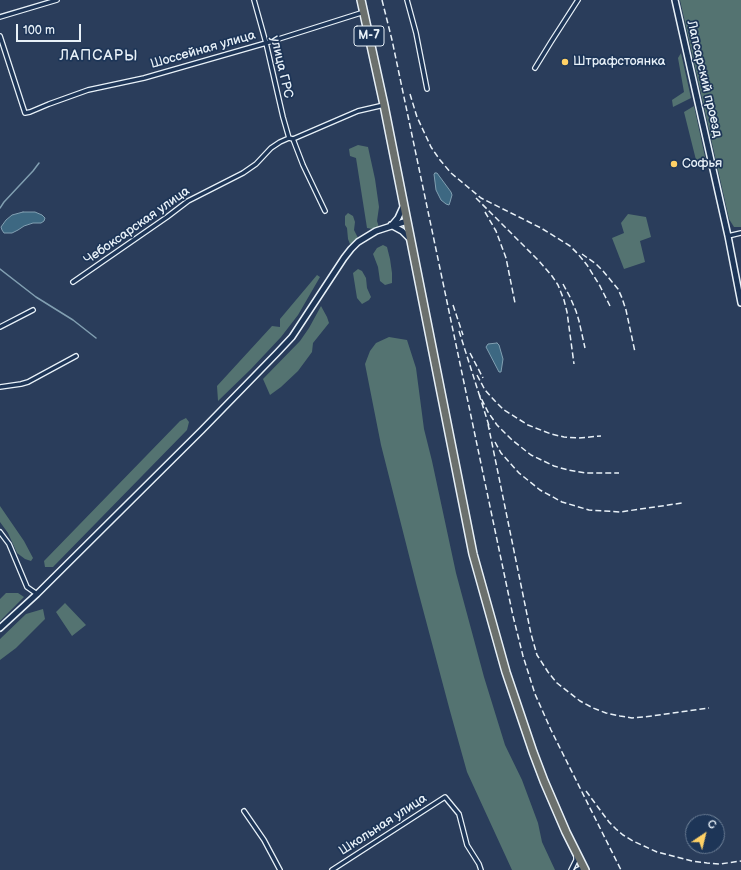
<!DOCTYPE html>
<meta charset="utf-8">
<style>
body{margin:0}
#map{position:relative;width:741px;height:870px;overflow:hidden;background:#2a3d5b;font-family:"Balsamiq Sans",sans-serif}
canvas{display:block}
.north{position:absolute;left:685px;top:814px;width:40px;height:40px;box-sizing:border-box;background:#1d3557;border:1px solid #6e8097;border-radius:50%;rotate:35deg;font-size:11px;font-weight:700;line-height:16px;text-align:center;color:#e8f1f8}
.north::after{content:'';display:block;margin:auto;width:14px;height:18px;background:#ffd166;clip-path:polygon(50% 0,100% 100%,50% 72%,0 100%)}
.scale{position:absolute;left:16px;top:24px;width:65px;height:18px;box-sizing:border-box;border:2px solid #e8f1f8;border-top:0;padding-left:5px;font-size:12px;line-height:14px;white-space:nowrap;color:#e8f1f8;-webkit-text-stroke:3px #1d3557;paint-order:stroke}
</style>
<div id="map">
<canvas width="741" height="870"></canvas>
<div class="north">С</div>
<div class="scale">100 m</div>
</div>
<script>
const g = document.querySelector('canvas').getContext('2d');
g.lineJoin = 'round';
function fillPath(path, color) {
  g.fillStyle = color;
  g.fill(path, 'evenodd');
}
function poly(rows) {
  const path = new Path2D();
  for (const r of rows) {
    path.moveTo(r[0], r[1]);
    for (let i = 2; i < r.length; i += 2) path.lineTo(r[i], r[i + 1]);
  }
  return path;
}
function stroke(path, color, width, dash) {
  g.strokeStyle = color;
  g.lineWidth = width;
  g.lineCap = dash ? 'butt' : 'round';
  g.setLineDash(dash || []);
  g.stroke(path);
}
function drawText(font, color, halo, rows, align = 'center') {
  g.font = font + ' "Balsamiq Sans",sans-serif';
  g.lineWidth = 3.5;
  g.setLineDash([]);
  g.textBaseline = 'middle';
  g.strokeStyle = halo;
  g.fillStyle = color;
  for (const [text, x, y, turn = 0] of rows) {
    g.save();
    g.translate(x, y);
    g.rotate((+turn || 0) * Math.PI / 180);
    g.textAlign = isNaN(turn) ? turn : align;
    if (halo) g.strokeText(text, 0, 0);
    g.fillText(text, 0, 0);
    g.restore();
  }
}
fillPath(poly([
 [680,0,741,0,741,227,734,227,729,219],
 [681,53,691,98,673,107,672,100,684,92,678,58],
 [694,106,707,166,698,168,684,112],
 [358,145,368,147,375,179,379,207,377,221,379,227,373,229,367,228,356,158,350,156,349,149],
 [348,213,353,216,355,222,354,230,358,238,355,242,350,244,348,239,347,228,345,225,345,216],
 [628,214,646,217,651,237,640,241,645,262,624,269,612,238,624,233,621,223],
 [383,245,387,247,390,259,392,273,392,283,385,285,380,281,378,267,373,254,377,248],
 [358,269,362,271,366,278,367,288,371,297,369,300,362,304,357,298,353,273],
 [317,275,320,277,298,315,281,337,251,369,218,401,217,386,272,326,280,327,280,319],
 [321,306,327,317,329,323,313,343,312,352,298,371,281,387,270,395,263,379,300,341,309,328],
 [389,337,407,340,416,368,424,429,432,461,456,573,484,677,505,745,522,780,538,823,542,842,555,870,512,870,467,772,450,711,417,587,381,445,365,364,370,351,376,343],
 [186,418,189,422,187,430,53,567,45,567,44,561,180,421],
 [0,506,24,541,33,558,31,561,25,559,17,553,8,533,0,522],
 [6,593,18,593,24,597,0,621,0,599],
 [65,603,86,625,72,636,56,612],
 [43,609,45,619,16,648,0,660,0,639,26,614]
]), '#547371');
const water = poly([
 [435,173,437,173,451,192,452,195,450,202,449,205,446,204,441,200,436,190,434,174,435,173],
 [23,212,35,212,42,215,45,218,44,221,41,223,33,223,24,226,18,230,12,233,4,233,2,230,1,227,6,220,12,215,23,212],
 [497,343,499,345,503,359,501,372,499,372,486,347,488,344,497,343]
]);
fillPath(water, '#3d6882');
stroke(water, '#819fb1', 1);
stroke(poly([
 [0,208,4,202,33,171,39,163],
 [0,269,36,297,73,320,96,338]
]), '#819fb1', 1.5);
const street = poly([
 [254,0,266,43,283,117,289,138],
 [407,0,416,33,427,89],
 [0,17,57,0],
 [0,36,25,113,30,112,49,104,88,90,144,78,266,43,364,12],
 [535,68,551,42,578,0],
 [293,139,303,165,325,211],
 [728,236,741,233],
 [73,282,167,217,188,201,243,173,256,164,271,148,280,142,289,138,293,139,358,111,384,105],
 [0,327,33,310],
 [0,387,21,384,28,382,76,356],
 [0,532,9,544,27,587,37,594],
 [244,811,264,840,280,870],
 [332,870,445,797,459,814,467,845,479,864,481,870],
 [571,870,576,860,576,856],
 [577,870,583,867]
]);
const secondary = poly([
 [675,0,728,236,741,303],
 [391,225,402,231,409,238],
 [392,225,398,218,403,207],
 [0,628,37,594,202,430,277,353,292,337,344,258,351,249,358,242,376,231,407,221]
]);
const highway = poly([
 [361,0,384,105,473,554,506,672,533,752,544,781,566,832,585,870]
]);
stroke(street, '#e8f1f8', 6);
stroke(secondary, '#e8f1f8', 8);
stroke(highway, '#e8f1f8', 10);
stroke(street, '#1d3557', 3.5);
stroke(secondary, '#1d3557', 5);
stroke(highway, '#6b706d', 7);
stroke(poly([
 [382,0,392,40,513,616,523,656,535,694,551,730,621,870],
 [410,94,417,117,431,147,440,160,451,173,481,198,541,228,570,246,578,254,587,265,600,286,610,306],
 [476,198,539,261,552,276,558,285,564,300,567,312,574,364],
 [485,212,496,231,506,258,515,303],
 [582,254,596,264,603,271,618,289,622,298,626,310,635,352],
 [563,284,570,297,576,311,579,321,585,348],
 [453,305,463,335],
 [459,331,479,394,488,412,497,425,512,440,531,455,554,466,568,470,586,473,619,473],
 [470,353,483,378],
 [477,375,485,390,495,401,504,410,528,425,551,434,564,437,578,438,601,436],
 [479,394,490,429],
 [488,424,531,634,537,655,548,672,557,683,580,701,593,708,606,713,620,716,632,718,644,717,709,708],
 [495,442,501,453,519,473,540,490,562,502,589,510,620,512,682,503],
 [586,791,609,822,616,829,623,835,633,841,644,846,657,852,692,861,707,863,720,864,741,861]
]), '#e8f1f8', 1.5, [6, 3]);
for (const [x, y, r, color] of [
 [565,62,4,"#ffd166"],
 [674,164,4,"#ffd166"]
]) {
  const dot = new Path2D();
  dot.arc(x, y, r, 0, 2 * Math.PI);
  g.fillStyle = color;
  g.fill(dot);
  stroke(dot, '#1d3557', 1.5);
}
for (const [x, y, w] of [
 [369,36,30]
]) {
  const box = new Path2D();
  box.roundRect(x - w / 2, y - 10, w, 20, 3);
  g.fillStyle = '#1d3557';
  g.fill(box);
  stroke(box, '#e8f1f8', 1);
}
drawText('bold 12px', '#e8f1f8', null, [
 ["М-7",369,36]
]);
drawText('13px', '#e8f1f8', '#1d3557', [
 ["Шоссейная улица",203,50,-16],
 ["улица ГРС",281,67,77],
 ["Лапсарский проезд",704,79,77],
 ["Чебоксарская улица",137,226,-35],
 ["Школьная улица",383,825,-33]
]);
drawText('13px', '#e8f1f8', '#1d3557', [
 ["Штрафстоянка",573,62],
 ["Софья",682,164]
], 'left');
g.letterSpacing = '1px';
drawText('15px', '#e8f1f8', '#1d3557', [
 ["ЛАПСАРЫ",99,56]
]);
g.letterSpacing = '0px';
</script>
